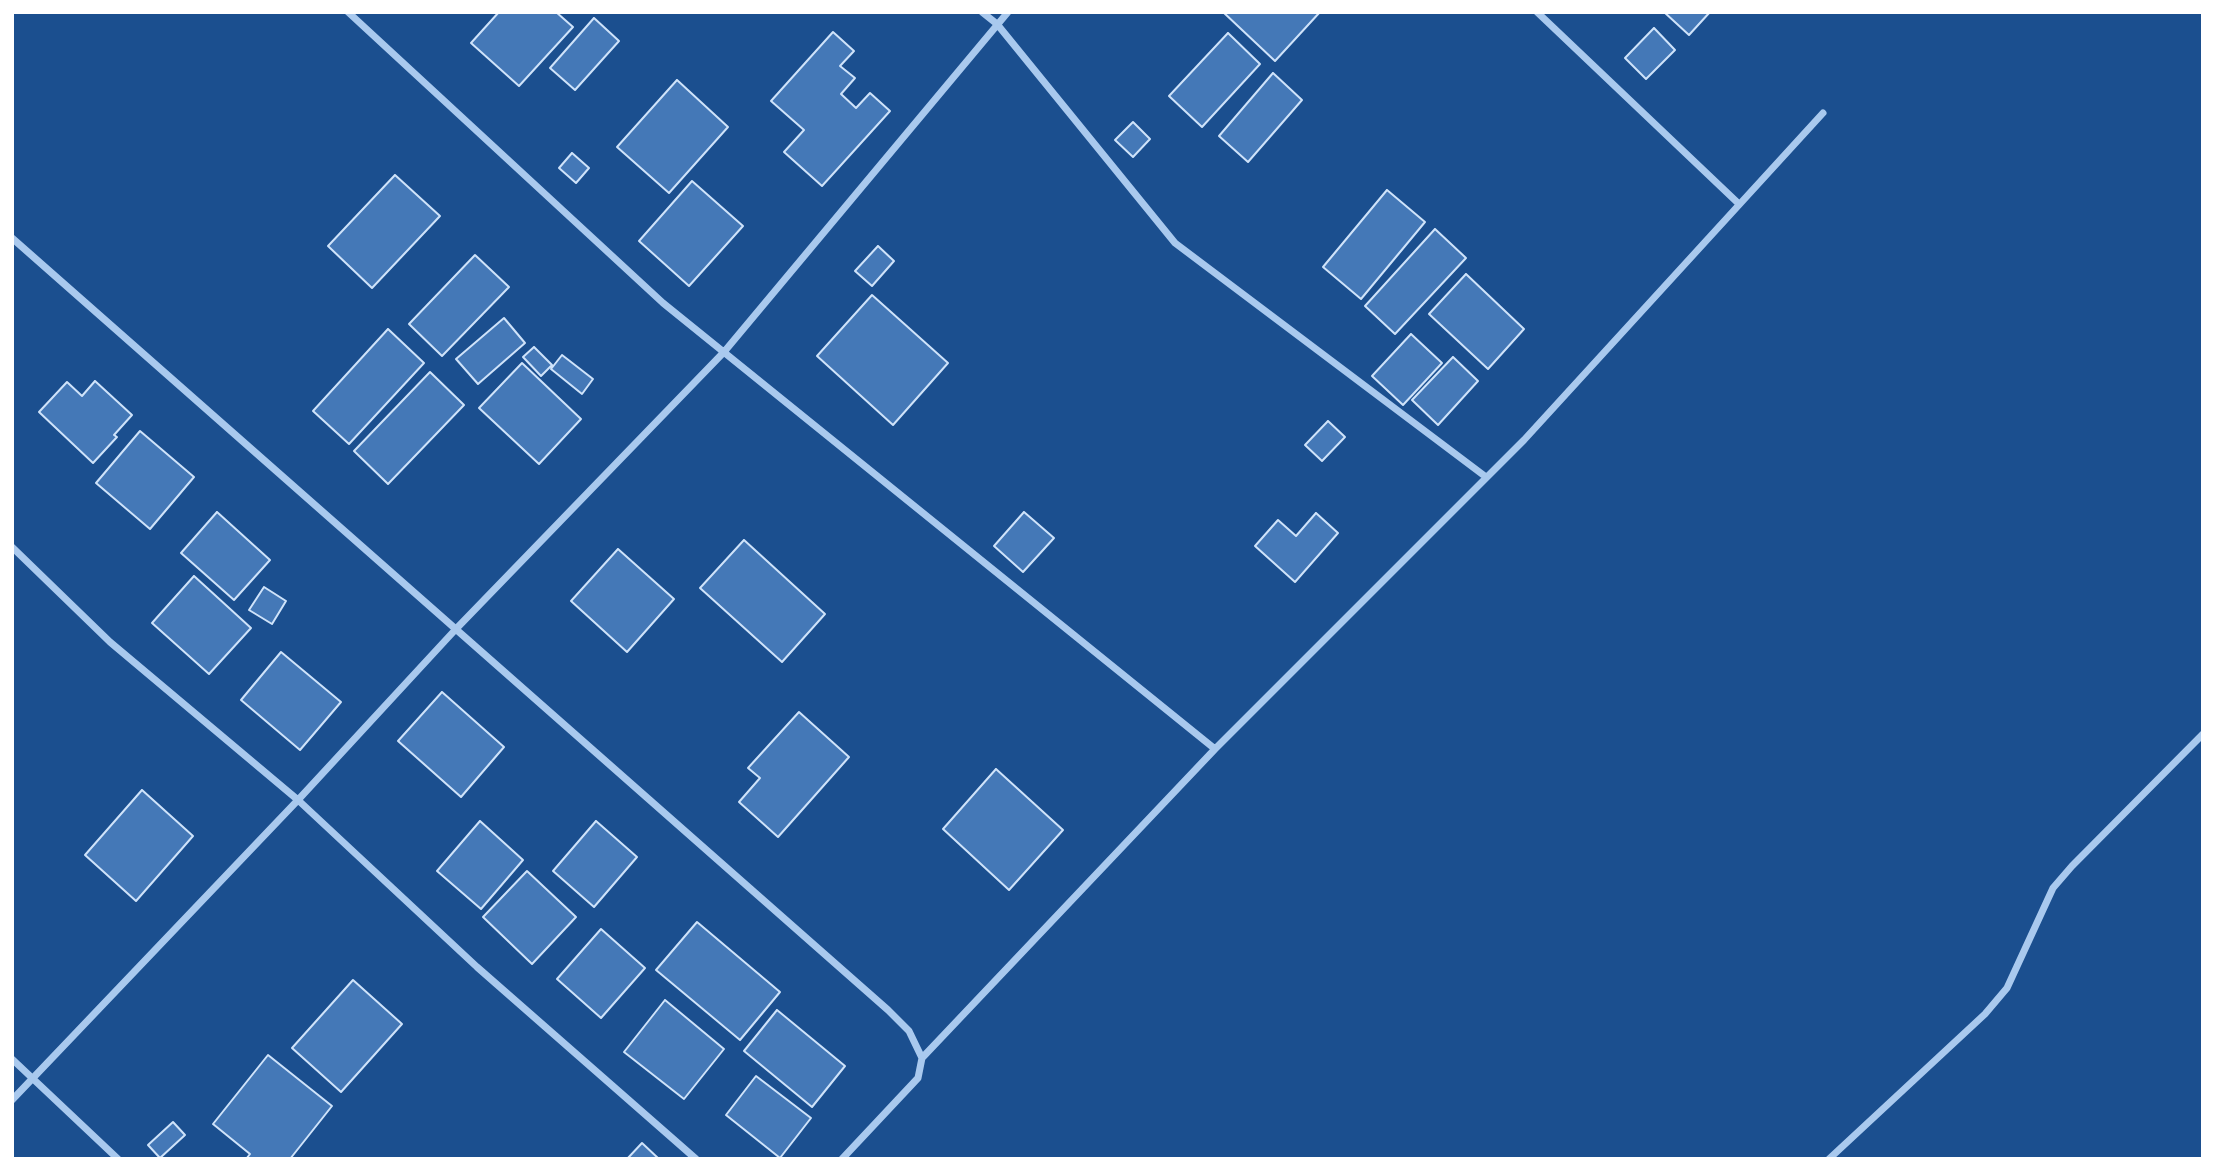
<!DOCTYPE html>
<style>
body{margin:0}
#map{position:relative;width:2215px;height:1171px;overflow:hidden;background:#1b4f8f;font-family:"Titillium Web",sans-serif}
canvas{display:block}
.frame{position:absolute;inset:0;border:14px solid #fff;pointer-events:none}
</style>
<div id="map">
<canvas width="2215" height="1171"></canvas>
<div class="frame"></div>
</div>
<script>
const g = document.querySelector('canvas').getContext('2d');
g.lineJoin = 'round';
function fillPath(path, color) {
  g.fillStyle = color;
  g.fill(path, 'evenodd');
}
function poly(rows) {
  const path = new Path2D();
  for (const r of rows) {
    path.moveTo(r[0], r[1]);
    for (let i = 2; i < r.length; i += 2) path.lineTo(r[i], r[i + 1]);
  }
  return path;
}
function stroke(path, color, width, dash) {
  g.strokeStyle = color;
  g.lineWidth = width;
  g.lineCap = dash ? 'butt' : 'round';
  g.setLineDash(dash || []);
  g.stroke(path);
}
const building = poly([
 [499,12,556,12,573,27,519,86,471,43,499,12],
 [1223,12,1320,12,1275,61,1223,12],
 [1664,12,1710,12,1689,35,1664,12],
 [594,18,619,41,575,90,550,68,594,18],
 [1654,28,1675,50,1646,79,1625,58,1654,28],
 [833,32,854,51,840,66,855,78,841,94,856,108,870,93,890,111,822,186,784,152,804,130,771,101,833,32],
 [1228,33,1260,64,1202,127,1169,96,1228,33],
 [1273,73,1302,100,1248,162,1219,136,1273,73],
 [677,80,728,127,669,193,617,147,677,80],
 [1133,122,1150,139,1133,157,1115,140,1133,122],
 [572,153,589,168,576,183,559,168,572,153],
 [395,175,440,216,372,288,328,246,395,175],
 [692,181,743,226,689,286,639,241,692,181],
 [1387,190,1425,222,1361,299,1323,267,1387,190],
 [1435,229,1466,258,1395,334,1365,306,1435,229],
 [878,246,894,261,872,286,855,271,878,246],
 [475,255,509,287,442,356,409,324,475,255],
 [1466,274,1524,329,1488,369,1429,314,1466,274],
 [872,295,948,363,893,425,817,356,872,295],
 [504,318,525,343,478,384,456,359,504,318],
 [388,329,424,363,349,444,313,411,388,329],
 [1411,334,1442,363,1403,405,1372,376,1411,334],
 [534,347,552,365,541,376,523,357,534,347],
 [562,355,593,379,582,394,551,369,562,355],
 [1453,357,1478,381,1438,425,1412,400,1453,357],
 [522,363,581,419,539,464,479,408,522,363],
 [430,372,464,405,388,484,354,451,430,372],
 [95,381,132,415,114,435,117,437,93,463,39,412,67,382,82,396,95,381],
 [1328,421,1345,437,1322,461,1305,445,1328,421],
 [140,431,194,477,150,529,96,483,140,431],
 [217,512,270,560,234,600,181,553,217,512],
 [1024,512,1054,538,1023,572,994,546,1024,512],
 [1316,513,1338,533,1295,582,1255,546,1278,520,1296,536,1316,513],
 [744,540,825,614,782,662,700,588,744,540],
 [618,549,674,599,627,652,571,601,618,549],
 [194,576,251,628,209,674,152,623,194,576],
 [264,587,286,601,272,624,249,610,264,587],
 [281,652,341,702,300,750,241,700,281,652],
 [442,692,504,747,461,797,398,741,442,692],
 [799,712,849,757,778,837,739,802,760,778,748,768,799,712],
 [996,769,1063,830,1009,890,943,829,996,769],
 [142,790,193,836,136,901,85,855,142,790],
 [480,821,523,860,481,909,437,871,480,821],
 [596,821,637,857,594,907,553,871,596,821],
 [527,871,576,917,532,964,483,917,527,871],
 [697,922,780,992,740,1040,656,970,697,922],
 [601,929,645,968,601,1018,557,979,601,929],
 [353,980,402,1024,341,1092,292,1048,353,980],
 [665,1000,724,1049,684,1099,624,1052,665,1000],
 [777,1010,845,1066,812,1107,744,1051,777,1010],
 [268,1055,332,1106,290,1159,246,1159,250,1154,213,1124,268,1055],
 [756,1076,811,1118,780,1158,726,1115,756,1076],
 [173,1122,185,1135,160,1158,148,1145,173,1122],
 [642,1143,659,1159,627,1159,642,1143]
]);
fillPath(building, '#4478b7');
stroke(building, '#cfe3fa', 2);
stroke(poly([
 [348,12,663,303,1215,749],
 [982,12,997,24,1175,243,1486,477],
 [1537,12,1739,204],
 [12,238,888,1010,909,1031,922,1058,918,1078,842,1159],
 [12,547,110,642,298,800,477,967,696,1159],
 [922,1058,1215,749,1524,440,1823,113],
 [12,1059,118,1159],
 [12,1100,298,800,455,630,724,352,1008,12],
 [1829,1159,1985,1014,2007,988,2053,888,2072,866,2203,734]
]), '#a9c9ee', 7);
</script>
